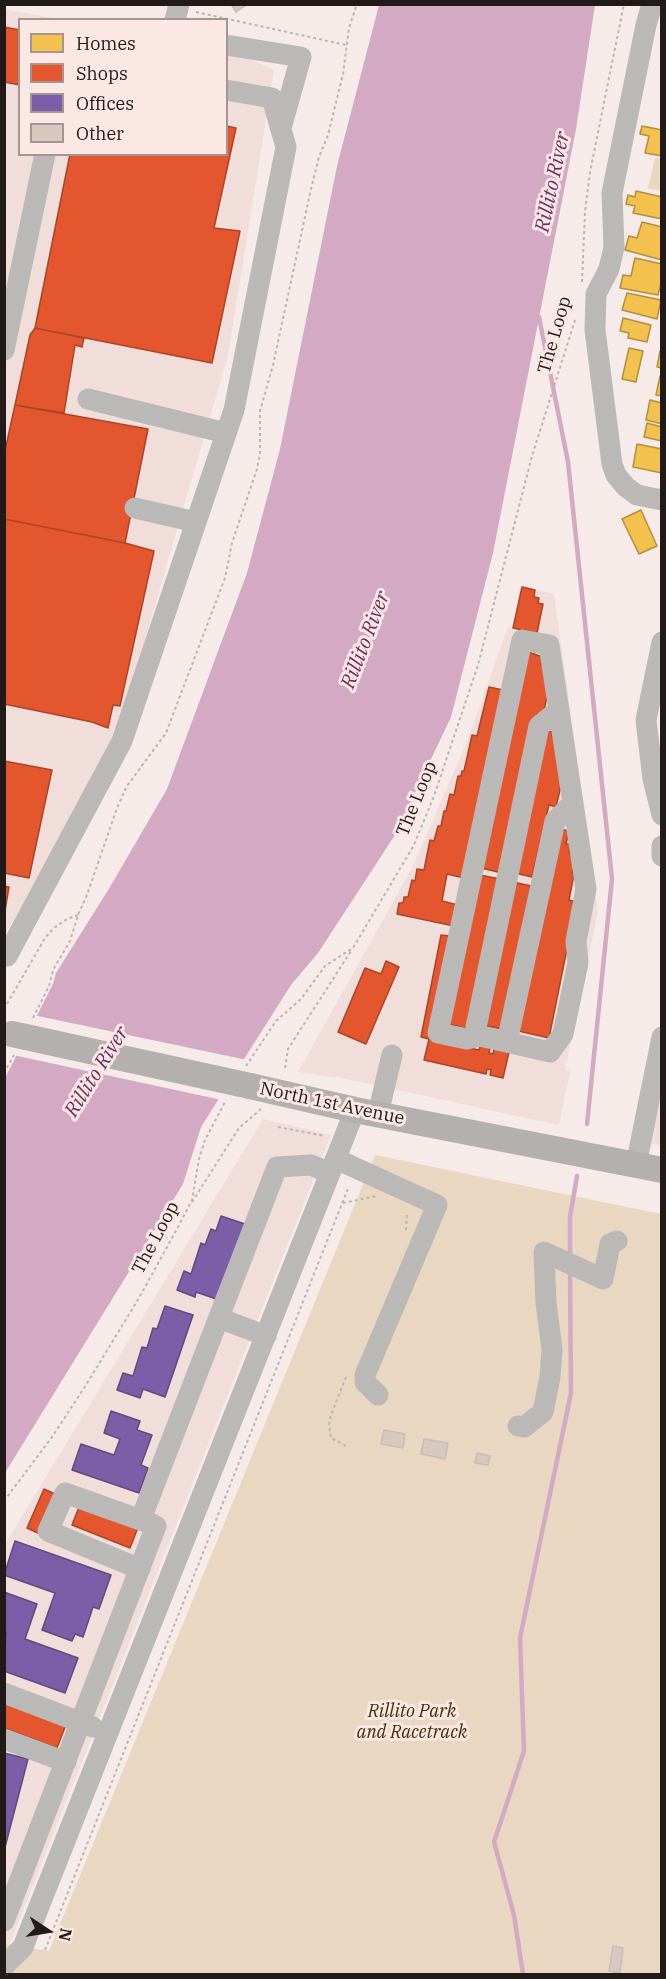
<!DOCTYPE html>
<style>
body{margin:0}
#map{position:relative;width:666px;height:1979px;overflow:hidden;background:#f6ebe9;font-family:"IBM Plex Serif",serif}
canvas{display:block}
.frame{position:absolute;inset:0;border:6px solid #211a19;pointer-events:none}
.legend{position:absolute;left:18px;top:18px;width:210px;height:138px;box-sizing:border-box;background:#fbe7e4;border:2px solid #a49593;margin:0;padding:8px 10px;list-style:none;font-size:18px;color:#211a19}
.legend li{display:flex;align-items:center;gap:12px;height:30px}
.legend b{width:30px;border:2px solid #a49593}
.north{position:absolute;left:18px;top:1901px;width:60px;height:60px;-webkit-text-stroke:4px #fbe7e4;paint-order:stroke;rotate:102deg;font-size:16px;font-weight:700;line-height:24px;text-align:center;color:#211a19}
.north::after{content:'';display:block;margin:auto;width:21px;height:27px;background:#211a19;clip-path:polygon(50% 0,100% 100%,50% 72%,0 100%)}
</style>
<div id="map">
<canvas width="666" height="1979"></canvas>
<div class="frame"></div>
<ul class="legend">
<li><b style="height:16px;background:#f2c14e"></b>Homes</li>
<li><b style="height:16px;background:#e4572e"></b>Shops</li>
<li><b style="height:16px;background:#7b5ea7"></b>Offices</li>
<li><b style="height:16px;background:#d8c8c0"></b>Other</li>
</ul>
<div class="north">N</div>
</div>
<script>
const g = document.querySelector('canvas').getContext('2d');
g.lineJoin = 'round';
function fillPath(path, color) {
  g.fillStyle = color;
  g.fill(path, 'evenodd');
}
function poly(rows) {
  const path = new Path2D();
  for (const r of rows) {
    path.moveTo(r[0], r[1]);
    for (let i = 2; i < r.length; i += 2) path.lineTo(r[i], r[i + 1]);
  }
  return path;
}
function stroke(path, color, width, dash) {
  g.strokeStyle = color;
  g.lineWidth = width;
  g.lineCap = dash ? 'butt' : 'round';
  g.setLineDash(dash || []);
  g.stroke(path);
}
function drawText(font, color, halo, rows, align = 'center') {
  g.font = font + ' "IBM Plex Serif",serif';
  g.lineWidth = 6;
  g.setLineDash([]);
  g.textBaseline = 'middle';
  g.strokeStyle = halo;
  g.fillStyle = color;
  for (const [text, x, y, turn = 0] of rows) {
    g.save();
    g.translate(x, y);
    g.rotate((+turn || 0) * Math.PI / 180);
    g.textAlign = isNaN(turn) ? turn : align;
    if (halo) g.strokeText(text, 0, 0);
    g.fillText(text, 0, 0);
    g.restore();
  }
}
fillPath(poly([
 [4,9,58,19,20,20,20,154,226,154,227,53,243,56,274,70,228,355,123,715,24,904,5,933],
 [522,587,554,594,598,911,565,1070,570,1071,559,1125,342,1078,298,1072,412,868,466,744,508,627,513,627],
 [661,1086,661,1146,649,1143],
 [263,1119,331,1135,9,1946,4,1944,4,1546]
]), '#f1ddd9');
fillPath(poly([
 [655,158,661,159,661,191,648,188],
 [375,1155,661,1214,661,1974,5,1974,5,1944,49,1951]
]), '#e9d7c1');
fillPath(poly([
 [379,5,595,5,576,129,493,553,451,717,395,835,318,953,291,985,201,1127,183,1184,5,1473,5,1078,53,984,56,973,110,887,167,789,247,573,280,449,337,166]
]), '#d4a9c4');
fillPath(poly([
 [33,1015,247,1060,222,1100,13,1055]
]), '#f6ebe9');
const homes = poly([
 [642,126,662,130,662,156,645,153,649,136,640,134,642,126],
 [636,191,662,197,662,219,633,213,635,206,626,204,628,195,635,197,636,191],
 [642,222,662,227,662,260,625,250,629,236,637,238,642,222],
 [635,258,662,264,662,280,658,295,620,288,623,275,631,276,635,258],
 [627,293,661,300,657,319,622,310,627,293],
 [623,318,651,325,647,342,628,338,629,333,620,331,623,318],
 [629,348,643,351,636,382,622,379,629,348],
 [660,351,662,351,662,368,657,367,660,351],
 [660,376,662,376,662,396,656,395,660,376],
 [650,400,662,403,662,424,646,420,650,400],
 [647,423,662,427,662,441,644,437,647,423],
 [637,444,662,449,662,473,633,467,637,444],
 [641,510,657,546,639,554,622,519,641,510]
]);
fillPath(homes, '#f2c14e');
stroke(homes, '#b38f3e', 1.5);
const shops = poly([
 [4,27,20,30,20,85,4,82,4,27],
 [226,126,236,128,214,228,240,231,212,363,35,328,70,154,226,154,226,126],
 [35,328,84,338,82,347,75,345,64,413,15,405,30,335,35,328],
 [15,405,148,429,125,543,4,519,4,455,15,405],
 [4,519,125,543,154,551,120,706,113,705,108,728,92,722,4,704,4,519],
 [522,587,535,590,534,597,539,598,538,603,543,604,537,633,513,628,522,587],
 [529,652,542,657,541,665,545,666,551,678,543,715,537,714,502,873,481,868,529,652],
 [489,687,503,690,464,878,447,874,442,901,458,905,454,926,397,914,399,903,403,903,404,897,408,897,412,880,415,881,417,869,424,870,430,840,434,841,438,826,441,826,444,811,446,811,450,794,454,795,458,776,461,776,462,771,464,771,472,735,477,736,489,687],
 [548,731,553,732,552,736,557,738,563,777,556,807,549,805,532,877,515,873,548,731],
 [4,761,52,770,29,878,4,873,4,761],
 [559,829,569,831,566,844,570,844,569,853,573,854,576,860,572,873,574,874,569,900,573,901,573,919,549,1038,514,1030,559,829],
 [480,875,500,879,468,1029,448,1024,480,875],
 [513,882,531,886,502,1029,483,1025,513,882],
 [4,886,9,887,5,911,4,911,4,886],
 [441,935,450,936,429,1039,421,1037,441,935],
 [386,961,399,967,366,1044,338,1032,365,968,381,974,386,961],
 [429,1039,479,1050,480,1046,490,1048,489,1053,493,1054,494,1048,509,1052,503,1078,490,1075,491,1070,487,1069,486,1074,424,1060,429,1039],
 [44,1489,55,1494,38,1533,27,1528,44,1489],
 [81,1502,139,1525,130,1548,72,1525,81,1502],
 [4,1701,67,1722,57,1748,4,1728,4,1701]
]);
fillPath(shops, '#e4572e');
stroke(shops, '#aa4528', 1.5);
const offices = poly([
 [221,1216,245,1224,219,1300,196,1292,195,1297,177,1290,184,1271,191,1274,201,1243,205,1245,211,1229,216,1231,221,1216],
 [165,1306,193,1315,165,1397,143,1389,140,1398,117,1390,123,1373,133,1376,142,1347,147,1348,153,1328,157,1329,165,1306],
 [111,1411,140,1421,137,1430,152,1435,141,1465,148,1468,139,1493,72,1470,81,1444,114,1455,120,1439,104,1433,111,1411],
 [15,1541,111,1575,99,1609,93,1607,83,1637,75,1634,72,1641,42,1630,55,1593,4,1575,15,1541],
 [4,1592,37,1604,25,1639,78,1658,65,1693,4,1671,6,1632,4,1631,4,1592],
 [4,1753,28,1759,4,1851,4,1753]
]);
fillPath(offices, '#7b5ea7');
stroke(offices, '#604a7c', 1.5);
stroke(poly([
 [539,317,568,462,612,879,587,1124],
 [570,1256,570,1217,577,1176],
 [523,1974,514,1915,494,1842,524,1751,520,1638,571,1393,570,1271]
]), '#d4a9c4', 4.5);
const building = poly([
 [231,4,248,4,236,12,231,4],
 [384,1430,405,1434,403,1448,381,1444,384,1430],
 [424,1439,448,1443,445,1459,421,1454,424,1439],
 [477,1453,490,1456,488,1465,475,1463,477,1453],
 [613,1946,623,1948,620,1973,609,1971,613,1946]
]);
fillPath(building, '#d8c8c0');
stroke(building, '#c5bdbb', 1.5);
stroke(poly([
 [196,12,346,45],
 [582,282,585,212,590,172,624,4],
 [4,1009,45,938,54,928,67,919,78,915],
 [33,1018,49,986,53,970,70,941,78,915,87,895,117,808,127,786,166,733,225,578,232,543,257,469,260,454,260,411,273,365,311,189,319,157,328,135,343,74,349,28,357,4],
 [246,1066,276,1021,301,999,325,966,353,948,414,845,434,796,478,665,532,456,576,317],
 [285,1068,288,1049,351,951],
 [4,1073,14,1055],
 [278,1127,325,1136],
 [192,1202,239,1128,261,1109],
 [343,1203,376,1196],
 [406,1230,407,1212],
 [346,1377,331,1415,329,1425,331,1438,348,1447],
 [4,1501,52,1437,86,1385,139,1298,178,1227,192,1200,199,1159,205,1140,225,1102],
 [45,1950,349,1186]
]), '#b9b5b4', 2, [3, 3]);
stroke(poly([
 [652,4,646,25,612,193,614,247,609,269,596,294,595,330,612,464,616,475,626,487,637,495,662,500],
 [175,20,179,4],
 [226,45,301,57,281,128],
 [4,350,45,154],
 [88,399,226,433],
 [135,508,196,522],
 [522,640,549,645,586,889,576,941,578,963,563,1034,550,1052,480,1036,467,1039,438,1033,522,640],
 [662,642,646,720,653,779,662,815],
 [662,846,662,856],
 [4,956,7,956,122,741,234,410,286,147,272,98,226,90],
 [474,1037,539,726,559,710],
 [507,1042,555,821,572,804],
 [378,1114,392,1055],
 [336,1159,437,1205,365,1375,365,1382,378,1395],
 [636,1165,662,1037],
 [219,1318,266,1336],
 [518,1426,524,1427,543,1412,550,1377,552,1349,546,1303,544,1252,603,1279,610,1244,617,1241],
 [141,1519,277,1167,311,1165,330,1173],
 [140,1569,48,1531,65,1493,152,1524],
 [4,1693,93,1727],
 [4,1739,66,1762],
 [4,1921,156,1526],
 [4,1966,23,1947,355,1110]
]), '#bbb8b8', 21);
stroke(poly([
 [250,1086,355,1110,662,1170]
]), '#b5b0b0', 26);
stroke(poly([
 [12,1034,250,1086]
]), '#b5b0b0', 26);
drawText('18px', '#211a19', '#fbe7e4', [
 ["The Loop",555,335,-74],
 ["The Loop",417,799,-68],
 ["North 1st Avenue",332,1104,12],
 ["The Loop",156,1238,-62]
]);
drawText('italic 18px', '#472f00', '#fbe7e4', [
 ["Rillito Park",412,1712],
 ["and Racetrack",412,1733]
]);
drawText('italic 20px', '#6f2c5f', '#fbe7e4', [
 ["Rillito River",553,182,-78],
 ["Rillito River",366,640,-69],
 ["Rillito River",97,1072,-58]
]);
</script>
